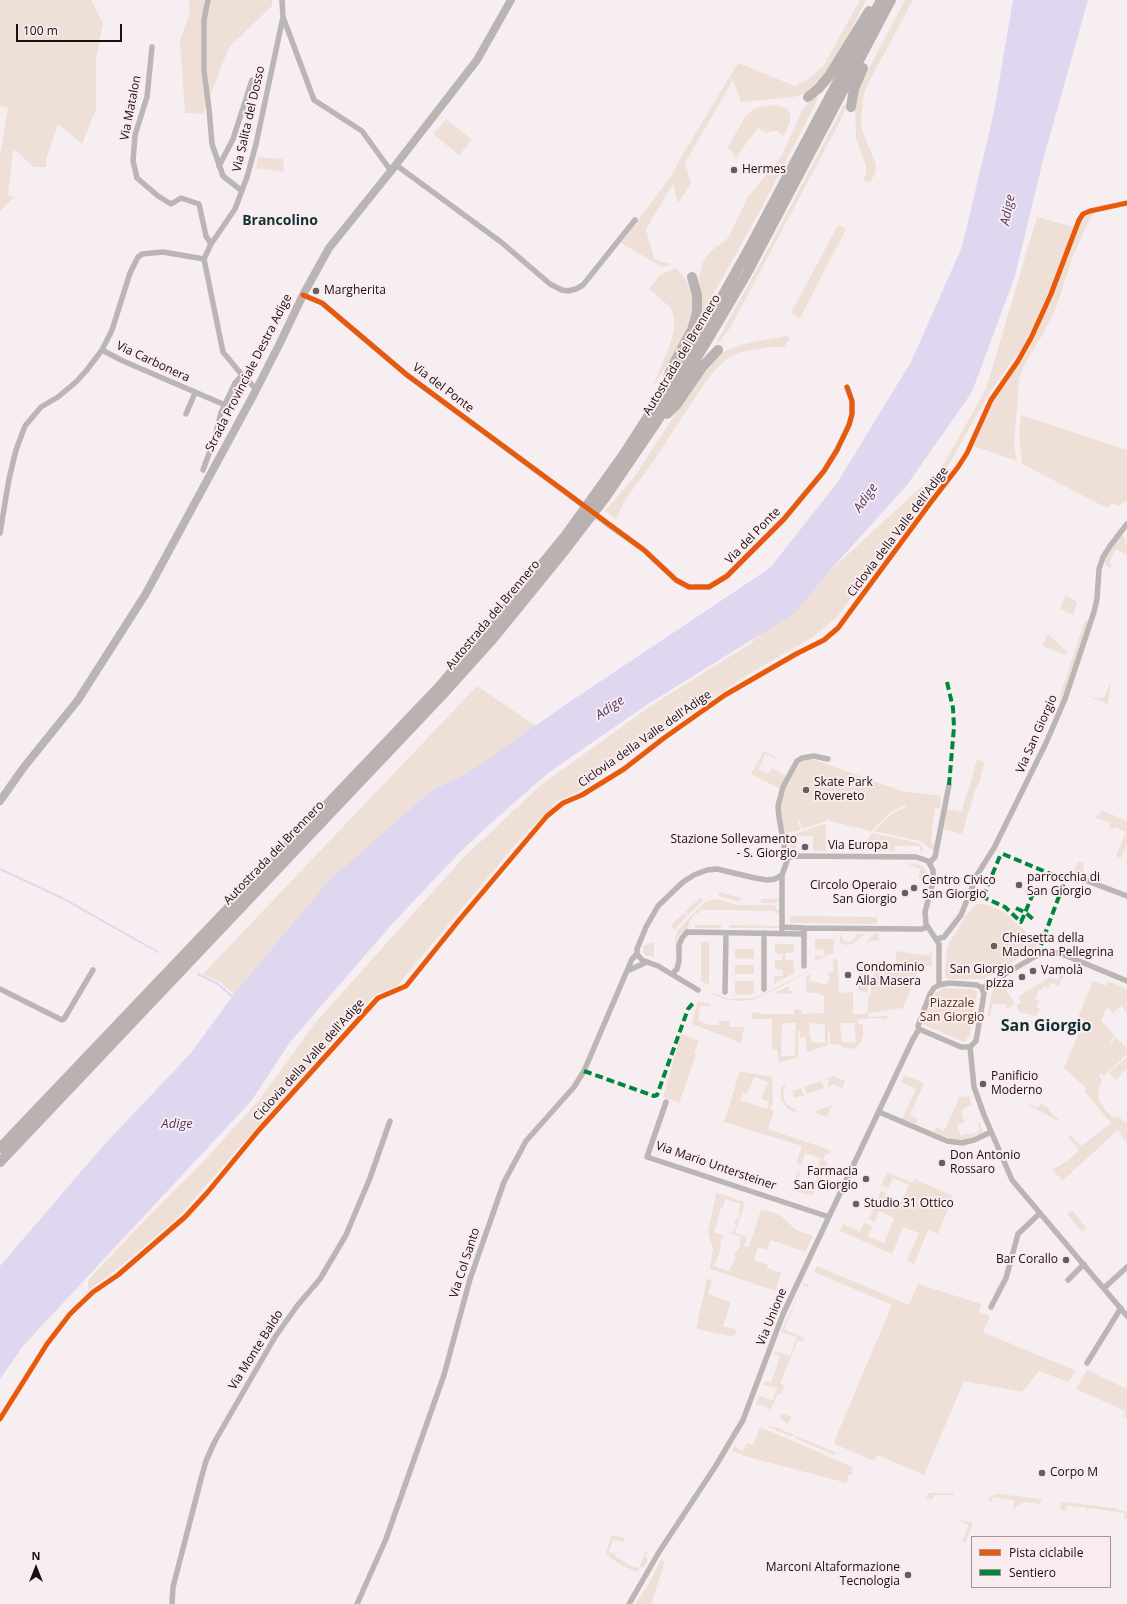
<!DOCTYPE html>
<meta charset="utf-8">
<style>
body{margin:0}
#map{position:relative;width:1127px;height:1604px;overflow:hidden;background:#f6eef0;font-family:"Open Sans",sans-serif}
canvas{display:block}
.legend{position:absolute;left:971px;top:1536px;width:140px;height:52px;box-sizing:border-box;background:#faebee;border:1px solid #a19396;margin:0;padding:5px 7px;list-style:none;font-size:12px;color:#1b0f12}
.legend li{display:flex;align-items:center;gap:8px;height:20px}
.legend b{width:20px;border:1px solid #a19396}
.north{position:absolute;left:16px;top:1548px;width:40px;height:40px;-webkit-text-stroke:3px #faebee;paint-order:stroke;rotate:0deg;font-size:11px;font-weight:700;line-height:16px;text-align:center;color:#1b0f12}
.north::after{content:'';display:block;margin:auto;width:14px;height:18px;background:#1b0f12;clip-path:polygon(50% 0,100% 100%,50% 72%,0 100%)}
.scale{position:absolute;left:16px;top:24px;width:106px;height:18px;box-sizing:border-box;border:2px solid #1b0f12;border-top:0;padding-left:5px;font-size:12px;line-height:14px;white-space:nowrap;color:#1b0f12;-webkit-text-stroke:3px #faebee;paint-order:stroke}
</style>
<div id="map">
<canvas width="1127" height="1604"></canvas>
<ul class="legend">
<li><b style="height:5px;background:#e8590c"></b>Pista ciclabile</li>
<li><b style="height:5px;background:#00873e"></b>Sentiero</li>
</ul>
<div class="north">N</div>
<div class="scale">100 m</div>
</div>
<script>
const g = document.querySelector('canvas').getContext('2d');
g.lineJoin = 'round';
function fillPath(path, color) {
  g.fillStyle = color;
  g.fill(path, 'evenodd');
}
function poly(rows) {
  const path = new Path2D();
  for (const r of rows) {
    path.moveTo(r[0], r[1]);
    for (let i = 2; i < r.length; i += 2) path.lineTo(r[i], r[i + 1]);
  }
  return path;
}
function stroke(path, color, width, dash) {
  g.strokeStyle = color;
  g.lineWidth = width;
  g.lineCap = dash ? 'butt' : 'round';
  g.setLineDash(dash || []);
  g.stroke(path);
}
function drawText(font, color, halo, rows, align = 'center') {
  g.font = font + ' "Open Sans",sans-serif';
  g.lineWidth = 4;
  g.setLineDash([]);
  g.textBaseline = 'middle';
  g.strokeStyle = halo;
  g.fillStyle = color;
  for (const [text, x, y, turn = 0] of rows) {
    g.save();
    g.translate(x, y);
    g.rotate((+turn || 0) * Math.PI / 180);
    g.textAlign = isNaN(turn) ? turn : align;
    if (halo) g.strokeText(text, 0, 0);
    g.fillText(text, 0, 0);
    g.restore();
  }
}
fillPath(poly([
 [0,0,91,0,103,24,96,58,96,109,82,144,58,124,46,159,46,167,33,167,19,153,13,150,8,195,14,197,0,211,0,156,8,108,0,106],
 [189,0,272,0,272,6,229,47,203,114,185,113,180,40,190,12],
 [860,0,866,0,836,59,816,86,806,93,793,97,741,102,733,80,685,163,691,183,678,203,673,184,646,229,654,258,658,261,673,264,662,267,621,243,671,176,683,154,738,63,795,86,807,80,824,65],
 [905,0,913,0,871,78,865,91,863,100,861,120,862,130,876,165,875,173,870,183,863,180,866,174,866,166,856,139,855,109,859,87],
 [816,95,818,96,812,111,762,207,703,313,700,313,699,277,703,262,711,251,728,238,748,197,782,155,803,109],
 [776,105,786,108,790,113,790,122,784,136,777,131,772,131,766,133,758,128,736,157,728,147,745,117,750,112,756,108],
 [844,105,847,106,837,127,730,328,719,342,717,341,765,255],
 [446,119,472,140,459,155,433,134],
 [258,157,283,159,284,172,256,168],
 [1092,212,1094,212,1088,222,1073,256,1057,305,1044,332,1023,367,1019,379,1014,444,1017,461,973,446,990,407,998,392,1021,361,1030,347,1079,223,1083,218],
 [1037,217,1073,227,1053,282,1026,342,990,392,944,473,837,617,813,637,749,674,658,735,583,789,556,802,514,846,397,986,376,994,355,1016,177,1218,120,1267,88,1290,88,1280,139,1226,205,1160,260,1099,315,1023,464,857,541,785,652,705,750,644,941,469,986,389],
 [838,225,846,229,800,318,791,313],
 [676,268,686,280,694,296,691,321,677,350,652,388,669,347,674,330,674,317,671,308,649,289,660,275],
 [786,336,790,338,784,347,769,347,741,352,727,359,715,370,704,384,653,462,625,500,616,519,605,511,635,476,701,374,721,353,743,344],
 [1021,415,1127,450,1127,500,1119,506,1112,503,1107,508,1022,464,1019,434],
 [1121,534,1126,538,1125,539,1127,540,1124,544,1127,545,1127,555,1116,549,1109,563,1112,565,1110,569,1105,564,1104,560],
 [1066,595,1077,602,1073,615,1060,609],
 [1085,620,1089,621,1060,706,1059,702,1062,689],
 [1048,634,1067,652,1066,655,1042,646],
 [1111,681,1108,704,1087,696,1097,698,1104,697],
 [477,686,536,726,466,774,432,790,329,880,234,994,220,982,203,974],
 [764,751,777,758,776,759,765,754,759,769,768,774,772,768,786,776,780,789,751,774],
 [808,759,815,760,902,791,941,796,940,809,935,808,932,830,931,843,935,844,934,849,932,850,921,841,874,831,893,813,906,807,906,805,891,812,871,831,830,821,828,819,824,822,802,829,800,823,801,820,798,819,800,830,787,833,784,840,781,807,782,798,786,787,798,765,802,760],
 [977,759,985,762,978,786,975,790,962,834,944,829,947,809,962,812,965,798,968,792],
 [1101,810,1127,821,1127,844,1121,858,1116,856,1126,832,1114,827,1113,829,1109,828,1111,823,1096,818,1097,815,1100,815],
 [825,824,826,826,826,851,813,851,813,836,788,836],
 [872,833,918,843,921,845,923,850,920,852,920,846,895,846,895,851,864,851,864,844],
 [796,840,796,851,791,848,788,843,789,841],
 [1078,861,1083,863,1084,870,1082,874,1074,871],
 [910,863,917,864,924,868,927,875,927,881,918,878,921,869,910,865],
 [719,892,741,898,740,902,719,896],
 [700,898,703,901,688,915,685,912],
 [716,899,738,905,775,905,776,909,780,910,780,913,775,913,774,911,725,910,701,910,697,914,695,912,705,902],
 [761,899,780,899,780,900,774,903,761,903],
 [976,904,983,904,1003,911,1025,931,1034,940,1037,947,984,979,950,979,946,978,945,971,947,947,965,917],
 [684,913,687,916,675,929,671,927,676,920],
 [694,913,695,915,689,921,688,929,680,933,678,937,675,948,675,940,678,930],
 [790,916,877,917,877,924,790,923],
 [695,925,721,925,721,928,695,928],
 [729,925,779,926,779,928,729,928],
 [840,933,844,941,850,942,855,938,857,934,866,933,853,944,847,945,840,943],
 [877,933,879,934,879,940,866,942,874,934],
 [815,939,834,939,833,953,815,961,815,955,824,956,824,950,815,949],
 [701,942,709,942,709,985,701,981],
 [649,943,654,943,654,957,645,955,643,951,644,945,649,945],
 [775,944,794,944,794,953,786,953,785,960,793,960,794,973,774,984,774,976,783,976,783,970,775,969,775,960,782,960,783,954,775,953],
 [931,946,932,967,895,961,897,951,930,956],
 [735,949,754,949,754,959,735,958],
 [833,959,836,959,838,963,839,993,853,992,853,1014,865,1014,865,1012,868,1012,868,995,870,995,877,961,919,968,903,1008,868,1013,868,1017,889,1016,886,1020,881,1018,858,1019,858,1024,863,1024,863,1035,860,1043,855,1048,849,1049,839,1045,830,1044,830,1031,828,1031,828,1045,807,1052,805,1037,800,1037,800,1031,798,1030,798,1057,779,1063,778,1060,778,1050,772,1050,772,1019,751,1019,752,1012,764,1014,794,1014,794,1009,801,1010,802,1014,824,1013,824,995,819,995,819,993,806,993,806,977,812,973,809,981,827,985,830,977,828,976,829,973,833,972],
 [782,1023,796,1023,795,1056,781,1056],
 [810,1023,825,1024,825,1043,811,1042,811,1037,809,1036],
 [840,1023,854,1023,856,1043,842,1042],
 [825,962,775,990,752,1000,738,1001,724,999,702,989,729,999,753,998,766,993],
 [735,965,754,965,754,974,735,974],
 [858,965,867,967,868,993,858,990],
 [1063,969,1066,971,1059,986,1051,983,1049,988,1044,986,1042,990,1039,989,1035,999,1039,1001,1036,1007,1040,1009,1036,1016,1020,1012,1016,1005,1021,1002,1018,997,1050,977,1058,980],
 [735,981,754,981,754,993,748,995,735,994],
 [1093,981,1106,986,1108,981,1127,989,1127,1013,1121,1006,1113,1013,1107,1007,1101,1021,1114,1034,1110,1044,1112,1044,1115,1036,1127,1048,1127,1054,1104,1076,1100,1073,1099,1075,1102,1080,1098,1091,1099,1100,1104,1108,1112,1117,1120,1118,1127,1124,1127,1144,1118,1130,1062,1181,1053,1170,1067,1161,1079,1150,1068,1137,1071,1135,1081,1146,1111,1123,1084,1091,1087,1089,1064,1068,1084,1020,1078,1017],
 [1002,983,1015,1004,1006,1009,1006,1005,993,1003,990,1016,987,1016,992,992,996,987],
 [789,986,789,991,792,991,792,994,774,993],
 [943,988,972,989,977,992,970,1035,964,1042,922,1024,935,993],
 [698,1001,710,1004,710,1006,700,1006,698,1021,710,1025,719,1025,719,1021,730,1021,730,1027,744,1027,741,1043,692,1024],
 [681,1034,699,1041,694,1054,696,1055,679,1103,663,1097],
 [1127,1057,1127,1069,1121,1073,1121,1075,1116,1080,1109,1073],
 [740,1071,772,1077,773,1102,770,1109,774,1111,768,1129,830,1150,829,1154,826,1153,823,1160,828,1162,823,1174,816,1173,821,1158,805,1153,801,1165,796,1164,802,1146,724,1122],
 [754,1077,768,1082,761,1099,769,1102,767,1109,740,1100,743,1093,747,1094],
 [904,1075,924,1083,910,1115,918,1119,916,1124,902,1119,916,1089,901,1082],
 [834,1076,845,1081,842,1088,833,1084,827,1087,829,1081,825,1079],
 [821,1081,824,1088,807,1094,804,1087],
 [786,1083,786,1085,783,1090,784,1100,788,1106,795,1109,797,1113,788,1109,781,1100,781,1088],
 [801,1088,804,1095,795,1098,792,1091],
 [969,1096,972,1105,961,1110,964,1122,957,1125,961,1136,968,1133,969,1135,980,1131,978,1123,980,1123,983,1132,964,1140,951,1139,934,1132,936,1127,944,1131,959,1099,956,1098],
 [1022,1101,1039,1108,1040,1102,1044,1106,1048,1107,1050,1109,1049,1111,1059,1120,1058,1121],
 [832,1105,827,1117,813,1112],
 [798,1171,800,1172,796,1185,813,1190,817,1176,821,1177,812,1196,792,1190],
 [887,1172,913,1183,914,1179,953,1196,938,1234,928,1230,914,1264,907,1260,919,1233,903,1227,892,1254,840,1231,843,1224,860,1232,864,1223,872,1226,868,1236,884,1243,894,1218,879,1211,874,1222,869,1219,881,1191,886,1193,883,1203,898,1209,909,1185,893,1178,888,1188,881,1185],
 [718,1193,745,1202,735,1233,747,1237,744,1246,749,1247,761,1209,780,1215,796,1230,813,1236,805,1252,771,1240,767,1250,758,1247,754,1260,768,1265,767,1268,781,1273,775,1291,710,1269,713,1249,708,1232,716,1194],
 [725,1199,741,1204,738,1211,740,1212,738,1219,736,1219,734,1224,736,1225,734,1232,732,1231,731,1234,741,1237,739,1244,741,1244,738,1251,736,1251,734,1256,736,1257,729,1271,714,1266,722,1246,720,1245,721,1240,724,1236,714,1232,721,1207,723,1207],
 [1072,1210,1087,1228,1082,1232,1067,1214],
 [817,1266,909,1305,918,1284,981,1304,979,1312,990,1316,983,1332,1076,1371,1068,1382,1039,1371,1022,1392,964,1381,924,1475,877,1455,874,1461,835,1444,834,1442,892,1305,814,1272],
 [707,1279,712,1280,708,1294,731,1302,723,1326,737,1330,734,1337,696,1329],
 [803,1283,809,1285,808,1287,802,1285,784,1329,803,1338,804,1340,803,1342,798,1340,780,1383,785,1386,784,1387,781,1394,778,1393,770,1411,768,1410,769,1408,758,1404,757,1406,756,1404,759,1396,773,1400,777,1388,763,1385,765,1381,771,1383,777,1366,780,1356,774,1354,775,1351,790,1356,797,1337,781,1332],
 [775,1302,780,1304,767,1336,762,1341],
 [1087,1370,1127,1389,1127,1418,1124,1417,1125,1411,1076,1389],
 [781,1413,791,1417,788,1424,780,1419],
 [769,1426,778,1428,794,1435,792,1437,768,1427],
 [760,1427,853,1467,852,1475,848,1475,847,1483,748,1457,732,1451,735,1446,742,1451,747,1443,753,1445],
 [796,1436,835,1452,834,1455,795,1438],
 [929,1493,954,1493,953,1495,934,1495,932,1500,926,1498],
 [999,1494,1041,1499,1042,1501,1039,1505,1037,1503,1025,1502,1015,1507,1013,1511,1014,1500,992,1497,991,1502,988,1500,991,1496],
 [1064,1502,1114,1508,1127,1512,1127,1519,1124,1518,1124,1513,1089,1508,1087,1513,1087,1508,1067,1505,1066,1511,1060,1509,1061,1503],
 [955,1519,973,1523,965,1543,962,1541,969,1525],
 [612,1535,624,1538,623,1542,613,1539,609,1552,616,1554,615,1556,631,1566,639,1568,646,1551,648,1552,645,1558,648,1559,643,1568,640,1567,637,1572,621,1565,605,1554],
 [662,1558,664,1564,651,1604,635,1604,647,1587]
]), '#eee0d6');
fillPath(poly([
 [1013,0,1088,0,1043,160,1015,276,972,392,907,485,825,576,795,613,648,704,548,773,491,823,461,851,392,924,290,1042,252,1100,23,1346,0,1379,0,1266,103,1146,191,1053,234,994,329,880,432,790,466,774,565,705,770,568,837,483,911,362,962,247,994,112]
]), '#dfd6f0');
stroke(poly([
 [0,869,64,899,158,952],
 [198,974,218,984,233,997]
]), '#dfd6f0', 2);
stroke(poly([
 [208,0,204,20,204,71,209,109,212,144,223,176,242,191],
 [282,0,283,17,314,100,362,131,391,171],
 [152,47,147,97,135,135,133,161,137,178,158,196,171,204,181,198,199,204,206,236,211,244],
 [396,165,501,242,550,284,562,290,568,291,576,289,583,285,635,220],
 [219,166,233,139,252,80],
 [204,259,211,244,235,209,247,177,256,144,283,17],
 [204,259,223,352,242,375,256,389],
 [303,295,322,303,407,375,572,497],
 [102,350,123,361,225,405],
 [186,414,195,393],
 [203,470,214,440,221,413,235,383,242,375],
 [610,526,644,550,676,580,689,587,709,587,727,576,784,519,824,471,837,450,849,425,852,414,852,401,847,387],
 [0,533,9,479,16,450,25,426,41,407,58,397,76,382,86,371,102,350,112,330,130,273,138,257,142,254,163,252,204,259],
 [788,858,784,846,779,817,778,806,783,787,797,761,802,758,814,756,828,759],
 [929,863,935,857,949,785],
 [782,875,782,933],
 [1082,879,1127,896],
 [782,927,804,928],
 [937,939,944,937,961,915,977,875,994,848,1046,743,1065,699,1094,612,1097,599,1099,569,1103,557,1110,546,1127,524],
 [637,954,637,949,646,927,658,906,683,882,694,875,707,870,717,869,755,878,767,880,775,879,782,875,788,858,793,856,916,857,928,861,933,870,933,882,925,912,926,924,939,944,939,985],
 [637,954,642,960,658,966,698,990],
 [804,966,804,928,914,929,922,929,927,927],
 [627,971,647,962],
 [672,974,677,969,679,961,679,945,682,938,687,932,804,934],
 [949,983,977,985,982,988,984,994,976,1041,970,1047,961,1047,919,1029,918,1026,930,994,934,988,939,985,949,983],
 [982,988,1034,957,1048,952,1058,953,1067,956,1127,981],
 [0,989,62,1020,64,1019,93,970],
 [764,989,764,933],
 [725,992,726,933],
 [970,1047,974,1087,984,1115,1012,1180,1127,1316],
 [666,1102,647,1157,829,1217],
 [879,1112,947,1141,962,1143,974,1140,991,1132],
 [1068,1280,1084,1264],
 [1104,1288,1127,1267],
 [991,1307,1006,1278,1018,1234,1039,1214],
 [1087,1363,1121,1308],
 [172,1604,173,1587,201,1479,206,1461,215,1441,275,1337,297,1306,320,1279,346,1235,370,1178,390,1121],
 [357,1604,386,1539,444,1375,470,1279,504,1182,526,1141,574,1087,584,1071,632,959,637,954],
 [629,1604,659,1552,715,1467,743,1420,783,1314,912,1041,919,1029]
]), '#bbb5b4', 5.5);
stroke(poly([
 [0,801,24,767,78,700,145,595,254,394,280,343,303,295,329,248,391,171,477,60,511,0]
]), '#bbb4b4', 8);
stroke(poly([
 [808,97,819,88,829,76,869,11],
 [851,107,854,89,863,68],
 [665,385,672,367,692,330,695,320,697,312,697,295,692,277],
 [667,414,677,404,703,366,718,350],
 [0,1148,440,686,512,601,566,535,624,454,698,339,746,254,881,0],
 [0,1162,446,691,491,641,565,550,605,498,656,423,707,341,746,275,891,0]
]), '#bab2b1', 10);
stroke(poly([
 [572,497,610,526]
]), '#bbb5b4', 5.5);
stroke(poly([
 [947,682,953,708,954,727,949,785],
 [969,894,983,897,1005,907,1021,922,1036,887],
 [983,897,1000,856,1003,854,1065,880,1041,945],
 [1016,908,1026,913,1035,921],
 [584,1071,654,1096,657,1095,688,1009,694,1002]
]), '#00873e', 4, [8, 4]);
stroke(poly([
 [303,295,322,303,407,375,644,550,676,580,689,587,709,587,727,576,784,519,824,471,837,450,849,425,852,414,852,401,847,387],
 [0,1419,47,1344,70,1314,93,1292,118,1275,185,1217,207,1193,259,1130,378,998,406,986,460,919,547,816,563,803,582,795,624,769,664,738,725,695,796,654,824,640,838,628,931,502,958,467,967,453,991,400,1018,361,1031,338,1051,294,1079,220,1083,214,1090,211,1127,203]
]), '#e8590c', 5);
for (const [x, y, r, color] of [
 [734,170,4,"#685d60"],
 [316,291,4,"#685d60"],
 [806,790,4,"#685d60"],
 [805,847,4,"#685d60"],
 [1019,885,4,"#685d60"],
 [914,888,4,"#685d60"],
 [905,893,4,"#685d60"],
 [994,946,4,"#685d60"],
 [1033,971,4,"#685d60"],
 [848,975,4,"#685d60"],
 [1022,977,4,"#685d60"],
 [983,1084,4,"#685d60"],
 [942,1163,4,"#685d60"],
 [866,1179,4,"#685d60"],
 [856,1204,4,"#685d60"],
 [1066,1260,4,"#685d60"],
 [1042,1473,4,"#685d60"],
 [908,1575,4,"#685d60"]
]) {
  const dot = new Path2D();
  dot.arc(x, y, r, 0, 2 * Math.PI);
  g.fillStyle = color;
  g.fill(dot);
  stroke(dot, '#faebee', 1.5);
}
drawText('12px', '#1b0f12', '#faebee', [
 ["Via Matalon",131,108,-79],
 ["Via Salita del Dosso",249,119,-77],
 ["Autostrada del Brennero",682,355,-59],
 ["Via Carbonera",153,362,25],
 ["Strada Provinciale Destra Adige",249,373,-63],
 ["Via del Ponte",443,388,37],
 ["Ciclovia della Valle dell'Adige",898,532,-53],
 ["Via del Ponte",753,536,-46],
 ["Autostrada del Brennero",493,615,-50],
 ["Via San Giorgio",1037,734,-66],
 ["Ciclovia della Valle dell'Adige",645,739,-35],
 ["Via Europa",858,846],
 ["Autostrada del Brennero",274,853,-46],
 ["Ciclovia della Valle dell'Adige",309,1060,-48],
 ["Via Mario Untersteiner",716,1166,19],
 ["Via Col Santo",465,1263,-72],
 ["Via Unione",772,1317,-68],
 ["Via Monte Baldo",256,1350,-58]
]);
drawText('12px', '#1b0f12', '#faebee', [
 ["Hermes",742,170],
 ["Margherita",324,291],
 ["Skate Park",814,783],
 ["Rovereto",814,797],
 ["Stazione Sollevamento",797,840,"right"],
 ["- S. Giorgio",797,854,"right"],
 ["parrocchia di",1027,878],
 ["San Giorgio",1027,892],
 ["Centro Civico",922,881],
 ["San Giorgio",922,895],
 ["Circolo Operaio",897,886,"right"],
 ["San Giorgio",897,900,"right"],
 ["Chiesetta della",1002,939],
 ["Madonna Pellegrina",1002,953],
 ["Condominio",856,968],
 ["Alla Masera",856,982],
 ["San Giorgio",1014,970,"right"],
 ["pizza",1014,984,"right"],
 ["Vamolà",1041,971],
 ["Panificio",991,1077],
 ["Moderno",991,1091],
 ["Don Antonio",950,1156],
 ["Rossaro",950,1170],
 ["Farmacia",858,1172,"right"],
 ["San Giorgio",858,1186,"right"],
 ["Studio 31 Ottico",864,1204],
 ["Bar Corallo",1058,1260,"right"],
 ["Corpo M",1050,1473],
 ["Marconi Altaformazione",900,1568,"right"],
 ["Tecnologia",900,1582,"right"]
], 'left');
drawText('12px', '#4f320f', '#faebee', [
 ["Piazzale",952,1004],
 ["San Giorgio",952,1018]
]);
drawText('italic 13px', '#4a3c6c', '#faebee', [
 ["Adige",1008,210,-79],
 ["Adige",866,498,-55],
 ["Adige",610,708,-33],
 ["Adige",177,1124]
]);
drawText('bold 14px', '#0e3233', '#faebee', [
 ["Brancolino",280,221]
]);
drawText('bold 16px', '#0e3233', '#faebee', [
 ["San Giorgio",1046,1026]
]);
</script>
